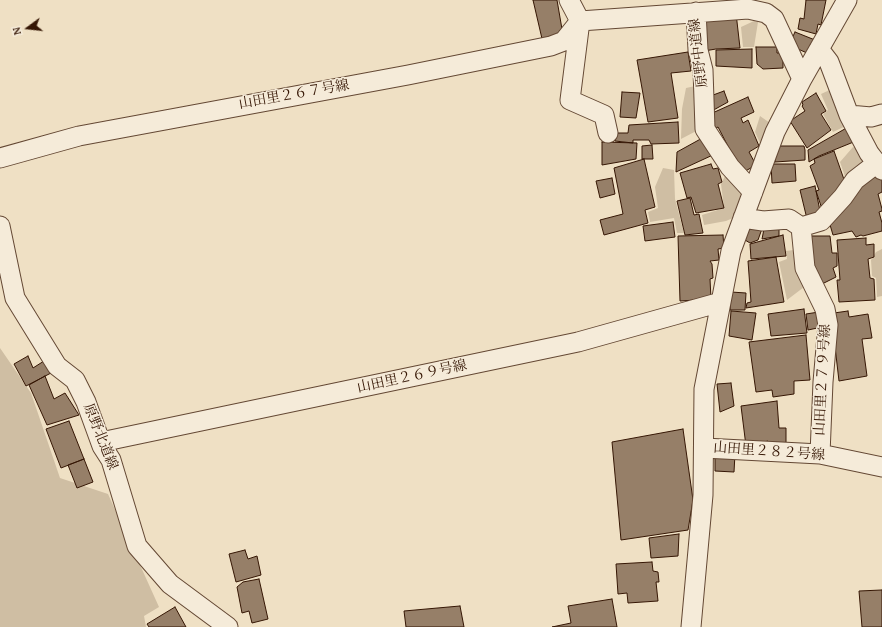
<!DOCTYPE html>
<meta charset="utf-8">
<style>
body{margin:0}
#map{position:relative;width:882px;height:627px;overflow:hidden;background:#efe0c4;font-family:"Gentium Book Plus",serif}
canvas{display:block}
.north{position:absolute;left:8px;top:8px;width:40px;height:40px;-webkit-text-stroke:3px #f5ebd9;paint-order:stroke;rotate:255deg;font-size:11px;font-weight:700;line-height:16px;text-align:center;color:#351604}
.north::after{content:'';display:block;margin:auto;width:14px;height:18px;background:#351604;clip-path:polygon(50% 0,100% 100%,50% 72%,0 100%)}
</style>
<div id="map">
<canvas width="882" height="627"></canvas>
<div class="north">N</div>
</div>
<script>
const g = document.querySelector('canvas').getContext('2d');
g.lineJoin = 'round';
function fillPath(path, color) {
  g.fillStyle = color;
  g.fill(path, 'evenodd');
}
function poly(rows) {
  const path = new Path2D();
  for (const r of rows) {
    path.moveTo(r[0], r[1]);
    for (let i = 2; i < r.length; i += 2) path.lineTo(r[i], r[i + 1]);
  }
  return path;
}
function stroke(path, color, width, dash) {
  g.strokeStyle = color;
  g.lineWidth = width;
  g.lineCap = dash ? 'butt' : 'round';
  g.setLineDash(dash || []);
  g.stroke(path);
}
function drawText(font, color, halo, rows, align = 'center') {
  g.font = font + ' "Gentium Book Plus","Noto Serif JP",serif';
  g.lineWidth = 3;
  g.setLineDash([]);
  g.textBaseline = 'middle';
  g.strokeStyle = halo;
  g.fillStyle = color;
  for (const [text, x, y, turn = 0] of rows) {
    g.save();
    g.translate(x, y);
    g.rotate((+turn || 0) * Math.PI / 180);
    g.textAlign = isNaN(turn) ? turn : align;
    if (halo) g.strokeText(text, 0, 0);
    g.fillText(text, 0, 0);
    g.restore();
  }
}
fillPath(poly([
 [754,21,758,22,754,47,743,47,741,27],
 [700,85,702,128,681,139,682,109,686,88],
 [834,88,850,124,833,132,823,114,828,110,821,94],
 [760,116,770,123,760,143,755,132],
 [853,147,863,150,872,164,848,185,840,162],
 [663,168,674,170,675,199,684,233,677,233,674,218,650,222,648,212,658,208,655,187],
 [728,170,744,186,733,218,726,221,704,225,702,215,724,208,721,184],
 [882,249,882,296,877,297,876,278,872,276,871,260,876,252],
 [794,250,797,258,808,284,787,300,779,262,787,259,786,251],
 [0,348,31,393,60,478,108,494,159,607,144,616,146,627,0,627]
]), '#cfbea3');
const building = poly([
 [533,0,557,0,563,35,543,43,533,0],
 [806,0,826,0,821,25,818,24,816,34,798,29,800,18,804,19,806,0],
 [736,13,740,48,716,49,704,51,702,16,736,13],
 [795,32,815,40,807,53,789,45,795,32],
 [756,47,777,47,777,53,783,53,783,68,763,69,757,64,756,47],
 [752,49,752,68,716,66,716,50,752,49],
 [688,52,691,71,671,73,678,118,648,122,637,60,688,52],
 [724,91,728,102,710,112,705,98,724,91],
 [622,92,640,93,636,118,620,117,622,92],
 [816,93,826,111,821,114,831,130,807,148,790,121,805,111,802,106,803,105,802,102,816,93],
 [748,97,754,112,741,118,743,123,748,120,759,146,749,152,756,165,742,173,718,127,714,129,708,115,748,97],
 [678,122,679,143,651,144,649,140,633,140,633,143,615,141,616,133,628,133,629,125,678,122],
 [850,126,856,141,819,156,809,162,808,150,850,126],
 [706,136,715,154,676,172,677,152,706,136],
 [602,142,637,143,636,159,602,165,602,142],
 [652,145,653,159,642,159,642,146,652,145],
 [776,146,804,146,805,150,805,160,775,162,776,146],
 [834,151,847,188,839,200,821,206,816,191,819,190,810,166,815,163,814,159,834,151],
 [644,159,655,207,645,210,648,223,604,235,600,220,623,214,614,168,644,159],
 [711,164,713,169,718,168,722,182,718,184,724,208,696,213,691,197,687,198,680,173,711,164],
 [771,164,795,164,796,181,772,183,771,164],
 [876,167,882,175,882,192,878,194,882,209,882,211,879,212,882,223,882,231,863,236,861,235,856,237,852,231,833,235,828,218,876,167],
 [612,178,615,194,600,198,596,181,612,178],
 [815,186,821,216,807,219,800,190,815,186],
 [690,198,694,215,699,214,703,233,685,235,677,201,690,198],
 [752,220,764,223,758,240,750,243,745,240,752,220],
 [673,222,675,237,645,241,643,226,673,222],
 [765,224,779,224,779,236,762,239,765,224],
 [723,235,724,248,718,249,719,260,710,261,712,264,713,278,710,279,711,299,680,301,678,236,723,235],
 [783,235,786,256,751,259,750,244,783,235],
 [811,236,830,236,832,253,837,253,837,266,833,268,836,277,820,285,812,267,811,236],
 [866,238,866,245,874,244,874,257,868,259,870,278,874,279,875,300,839,302,837,280,840,280,837,240,866,238],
 [776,257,784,302,746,308,747,303,751,302,748,261,776,257],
 [731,292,746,293,745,310,730,310,731,292],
 [804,309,807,333,771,336,768,314,804,309],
 [731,311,756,313,752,340,729,336,731,311],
 [848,311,849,317,868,314,872,338,862,339,867,376,839,381,832,321,834,313,848,311],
 [819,312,822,327,808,330,806,314,819,312],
 [806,335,810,380,794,381,794,394,773,397,772,390,756,392,749,342,806,335],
 [28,356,33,368,44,361,51,373,26,386,14,364,28,356],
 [45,376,54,399,65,393,79,415,47,425,29,385,45,376],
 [731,383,734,406,720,412,717,384,731,383],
 [777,401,779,428,786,428,786,444,769,446,768,441,746,446,741,406,777,401],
 [69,421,84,459,61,468,46,429,69,421],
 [683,429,693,500,688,530,621,540,612,442,683,429],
 [715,452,735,454,734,472,715,471,715,452],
 [84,459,93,482,77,488,68,465,84,459],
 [679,534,678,556,651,558,649,538,679,534],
 [245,550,248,559,257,556,261,575,236,582,229,554,245,550],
 [652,562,653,571,658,572,659,582,656,582,658,601,628,603,627,593,618,594,616,564,652,562],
 [259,579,268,619,252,623,249,611,242,613,237,587,243,582,259,579],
 [882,590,882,627,862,627,859,591,882,590],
 [612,599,617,627,552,627,571,623,568,606,612,599],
 [460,606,464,627,406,627,404,611,460,606],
 [175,607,186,627,149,627,147,624,175,607]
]);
fillPath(building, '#967f68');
stroke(building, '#351604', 1);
const minor = poly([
 [569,0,580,21,748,9,766,13,774,19,802,79],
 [696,12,698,50,703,70,705,129,730,167,753,192],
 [580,21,570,100,604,115,608,133],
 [819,49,829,62,849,115,869,153,882,170],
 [849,115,871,117,882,114],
 [0,158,79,136,408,75,551,46,564,41,580,21],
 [743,218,763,221,789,219,801,227,805,268,825,309,828,325,823,382,820,454],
 [0,226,15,298,57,366,75,380,86,402,102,446,111,460,137,546,170,584,228,627],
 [801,227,821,221,843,197,855,180,877,163],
 [101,442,578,342,721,302],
 [704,448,820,454,882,467],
 [691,627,703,495,704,389,731,251,775,132,802,79,847,0]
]);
stroke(minor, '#644834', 21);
stroke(minor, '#f5ebd9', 19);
drawText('14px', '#351604', '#f5ebd9', [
 ["原野中道線",699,53,-97],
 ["山田里２６７号線",294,95,-10],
 ["山田里２６９号線",412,377,-12],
 ["山田里２７９号線",823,380,-87],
 ["原野北道線",100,437,68],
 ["山田里２８２号線",769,452,4]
]);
</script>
